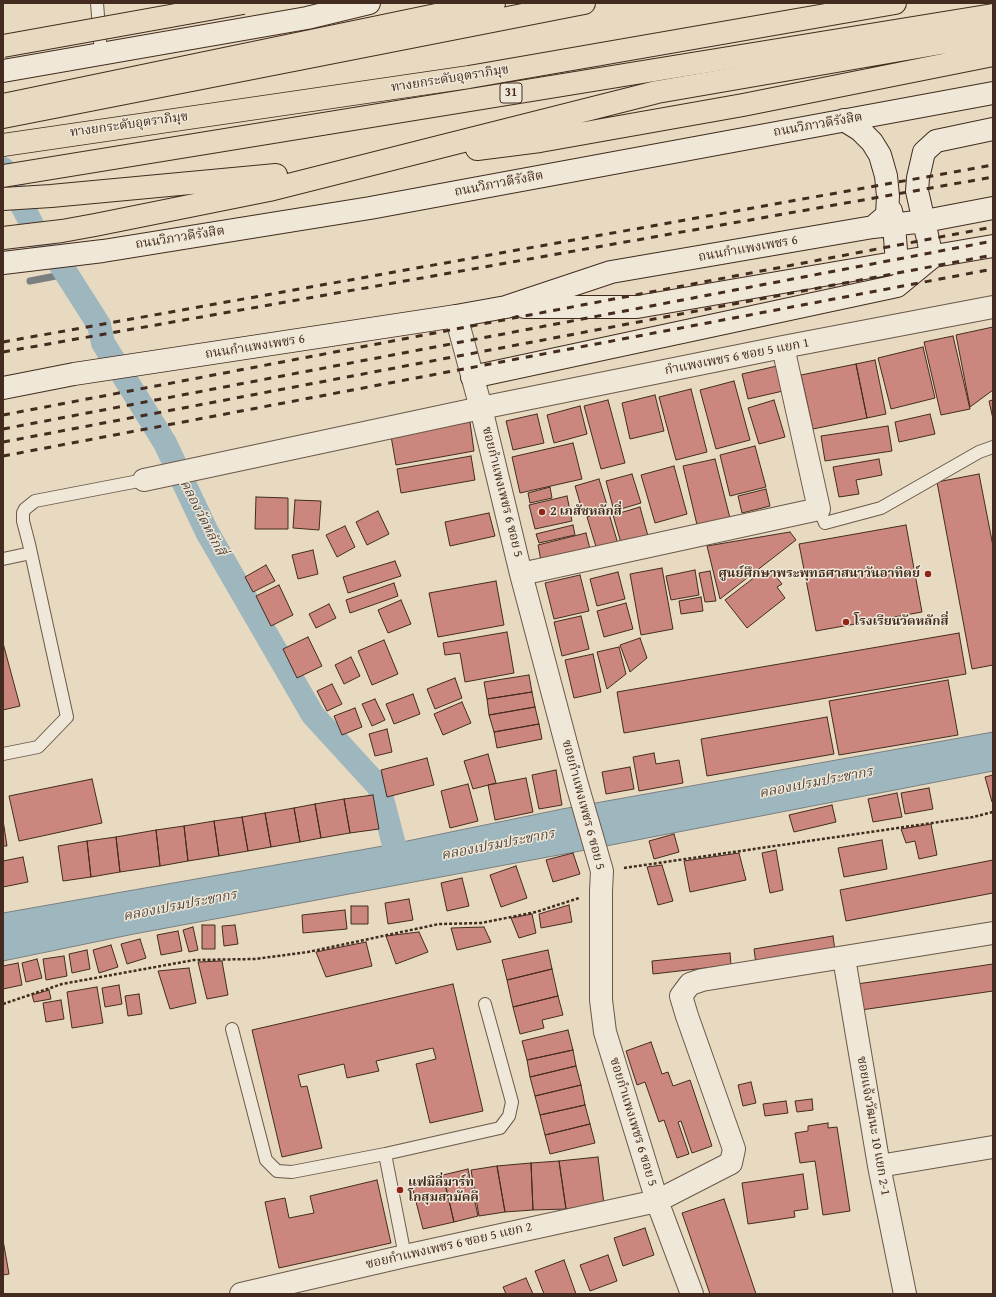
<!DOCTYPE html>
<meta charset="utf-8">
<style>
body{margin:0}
#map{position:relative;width:996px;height:1297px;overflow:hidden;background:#e7dac1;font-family:"Gentium Book Plus",serif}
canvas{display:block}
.frame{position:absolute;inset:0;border:4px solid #432c1f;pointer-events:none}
</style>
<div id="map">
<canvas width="996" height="1297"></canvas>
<div class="frame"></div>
</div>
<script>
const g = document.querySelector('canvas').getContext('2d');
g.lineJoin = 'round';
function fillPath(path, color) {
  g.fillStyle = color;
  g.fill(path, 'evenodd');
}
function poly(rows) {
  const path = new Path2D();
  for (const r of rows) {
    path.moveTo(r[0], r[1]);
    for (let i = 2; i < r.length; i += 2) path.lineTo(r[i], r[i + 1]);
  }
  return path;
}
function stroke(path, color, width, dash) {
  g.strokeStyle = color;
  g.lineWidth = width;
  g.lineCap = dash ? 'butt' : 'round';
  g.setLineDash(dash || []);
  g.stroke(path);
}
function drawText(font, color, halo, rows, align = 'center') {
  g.font = font + ' "Gentium Book Plus","Noto Serif Thai",serif';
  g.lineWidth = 3;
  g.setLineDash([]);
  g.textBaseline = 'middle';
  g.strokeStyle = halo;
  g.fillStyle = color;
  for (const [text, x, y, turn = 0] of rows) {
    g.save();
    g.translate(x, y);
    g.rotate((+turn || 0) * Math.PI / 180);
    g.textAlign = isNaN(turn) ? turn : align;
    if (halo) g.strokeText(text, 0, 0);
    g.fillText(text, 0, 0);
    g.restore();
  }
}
const water = poly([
 [993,732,993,771,575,852,134,934,3,961,3,913,383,846,562,809,993,732]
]);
fillPath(water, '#9eb7bf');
stroke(water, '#7a7f7f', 1);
stroke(poly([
 [30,281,66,274]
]), '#7a7f7f', 7);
stroke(poly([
 [3,169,48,255,59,262,99,325,103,343,165,443,207,532,313,715,379,787,399,864]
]), '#9eb7bf', 24);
const building = poly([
 [993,327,993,390,970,407,956,335,993,327],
 [953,336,970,409,941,415,924,342,953,336],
 [923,347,935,398,891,409,878,358,923,347],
 [875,360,886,414,867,418,856,364,875,360],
 [856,364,867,418,813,429,801,375,856,364],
 [777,366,783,391,748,399,742,374,777,366],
 [734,381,750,440,716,449,700,390,734,381],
 [691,389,707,452,676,460,659,397,691,389],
 [655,395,664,431,630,439,622,403,655,395],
 [608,400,625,463,601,469,584,406,608,400],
 [774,400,785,437,759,444,748,408,774,400],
 [993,400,993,419,989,401,993,400],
 [580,406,587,434,554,443,547,415,580,406],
 [537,414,544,443,513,450,506,421,537,414],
 [930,414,935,434,899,442,895,422,930,414],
 [470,422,474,451,396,465,391,436,470,422],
 [888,426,892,451,825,461,821,436,888,426],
 [573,443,582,479,520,493,512,457,573,443],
 [755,446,766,487,730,496,720,455,755,446],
 [471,456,475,480,401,493,397,469,471,456],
 [715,459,731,522,698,529,683,466,715,459],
 [879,459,882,475,856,480,859,494,839,497,833,467,879,459],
 [674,466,687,514,655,523,641,475,674,466],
 [632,474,641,503,614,511,606,481,632,474],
 [979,474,993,546,993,665,972,669,937,482,979,474],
 [599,479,607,505,583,513,575,486,599,479],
 [550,487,552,498,530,503,528,493,550,487],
 [766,489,770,506,742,513,738,496,766,489],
 [567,496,572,521,535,529,529,505,567,496],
 [256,497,288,498,288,529,255,529,256,497],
 [295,500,321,501,319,530,293,528,295,500],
 [640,507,648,536,621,543,613,515,640,507],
 [608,510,618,544,597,550,587,517,608,510],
 [378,511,389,534,367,545,356,522,378,511],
 [489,513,495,536,450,546,445,522,489,513],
 [573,525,575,535,539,543,536,534,573,525],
 [906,525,922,612,816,631,799,544,906,525],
 [345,526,355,547,337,557,326,535,345,526],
 [790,532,796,540,720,599,707,546,790,532],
 [586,533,590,549,541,561,538,545,586,533],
 [313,550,318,574,298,579,292,555,313,550],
 [395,561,401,576,348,593,343,577,395,561],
 [266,565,275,581,253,592,245,577,266,565],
 [662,568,673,629,641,635,630,574,662,568],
 [695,570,699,595,671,600,666,576,695,570],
 [764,570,766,573,771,570,782,584,777,587,785,598,747,628,725,600,764,570],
 [710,571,716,601,705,602,699,573,710,571],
 [618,572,625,599,597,606,590,579,618,572],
 [580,575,589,611,554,619,545,583,580,575],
 [496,581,504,625,438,637,429,593,496,581],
 [394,583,398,596,350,613,346,600,394,583],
 [279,585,293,615,271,626,256,596,279,585],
 [701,597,703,611,681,614,679,601,701,597],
 [401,600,411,624,388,633,378,610,401,600],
 [626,603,633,629,604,637,597,611,626,603],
 [329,604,336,618,316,628,309,614,329,604],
 [581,616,589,649,562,656,554,622,581,616],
 [507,632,514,673,465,682,460,653,445,655,443,643,507,632],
 [959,633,966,674,624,733,617,692,959,633],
 [308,637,322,666,297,678,283,649,308,637],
 [640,638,647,658,630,672,620,645,640,638],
 [384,640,398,674,372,685,358,651,384,640],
 [3,643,20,706,3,710,3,643],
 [619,647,626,674,607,689,597,652,619,647],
 [593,654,601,692,574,698,565,660,593,654],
 [351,657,360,676,344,684,335,665,351,657],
 [529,675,532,692,487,699,484,682,529,675],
 [455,678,462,698,435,709,427,689,455,678],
 [948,680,958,735,839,755,829,701,948,680],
 [332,684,342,704,327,711,317,691,332,684],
 [532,692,535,707,489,715,487,699,532,692],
 [413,694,420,714,394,724,386,704,413,694],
 [375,699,385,720,372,726,362,704,375,699],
 [462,702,471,723,443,735,434,714,462,702],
 [535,707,539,724,494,732,489,715,535,707],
 [355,708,362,727,342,735,334,716,355,708],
 [827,717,834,754,707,776,701,739,827,717],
 [539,724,542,739,497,748,494,732,539,724],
 [387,729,392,752,375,756,369,734,387,729],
 [654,753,656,764,679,760,683,783,639,791,633,757,654,753],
 [488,754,496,783,473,789,464,761,488,754],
 [427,758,434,785,387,797,381,770,427,758],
 [630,767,634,789,606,794,602,772,630,767],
 [556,770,562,805,539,809,532,775,556,770],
 [993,775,993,802,992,802,985,777,993,775],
 [526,778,533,812,495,820,488,785,526,778],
 [92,779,102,823,19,841,9,796,92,779],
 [468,784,478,821,450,828,441,791,468,784],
 [929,788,933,809,905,814,901,793,929,788],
 [897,793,902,817,873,822,868,799,897,793],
 [373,795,379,829,350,833,344,799,373,795],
 [344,799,350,833,321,838,315,804,344,799],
 [315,804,321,838,300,842,294,808,315,804],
 [832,805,836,822,794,832,789,815,832,805],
 [294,808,300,842,271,847,265,813,294,808],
 [265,813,271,847,248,851,242,817,265,813],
 [242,817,248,851,219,856,214,821,242,817],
 [3,820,7,846,3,846,3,820],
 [214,821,219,856,188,861,184,826,214,821],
 [931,824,937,855,919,859,915,841,906,843,901,829,931,824],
 [184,826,188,861,160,866,156,830,184,826],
 [156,830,160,866,120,872,116,837,156,830],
 [674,834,679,852,654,859,649,841,674,834],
 [116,837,120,872,91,877,87,841,116,837],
 [882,840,887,869,844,877,838,848,882,840],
 [87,841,91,877,63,881,58,846,87,841],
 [776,850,783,890,770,893,762,853,776,850],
 [573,853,580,874,553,882,546,860,573,853],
 [739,853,746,880,690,892,684,861,739,853],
 [23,857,28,882,3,887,3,861,23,857],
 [993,860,993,893,846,921,840,890,993,860],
 [662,865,673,901,658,905,647,867,662,865],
 [516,866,527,898,501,907,490,875,516,866],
 [462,878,469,906,447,911,441,883,462,878],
 [409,899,413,920,388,924,385,903,409,899],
 [569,905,572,922,541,928,539,914,569,905],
 [351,906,368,906,368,924,351,924,351,906],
 [345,910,347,929,303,933,302,915,345,910],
 [532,914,536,933,519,938,511,918,532,914],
 [202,925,215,925,215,949,202,949,202,925],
 [235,925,238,944,224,946,222,926,235,925],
 [193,927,198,950,189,952,183,930,193,927],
 [484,927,491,942,457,950,451,928,484,927],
 [178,931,182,951,161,955,157,935,178,931],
 [419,932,428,952,396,964,386,936,419,932],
 [833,936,835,951,756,964,754,949,833,936],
 [140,939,146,958,127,964,121,944,140,939],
 [366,942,372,966,326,977,316,952,366,942],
 [111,945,118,967,99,973,93,950,111,945],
 [87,950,90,969,72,973,69,954,87,950],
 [548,950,552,969,507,980,502,960,548,950],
 [730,953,731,965,653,974,652,961,730,953],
 [64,956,67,976,46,980,43,959,64,956],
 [37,959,42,978,26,982,22,963,37,959],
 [222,961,228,995,207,999,198,962,222,961],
 [18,963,22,985,3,989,3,966,18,963],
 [993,964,993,991,861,1010,857,984,993,964],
 [189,968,196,1003,170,1009,158,971,189,968],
 [552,969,558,996,513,1007,507,980,552,969],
 [453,984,483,1111,430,1123,416,1064,436,1059,433,1048,376,1061,379,1071,347,1078,344,1064,298,1075,301,1087,307,1086,322,1148,282,1157,252,1030,453,984],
 [119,985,122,1004,105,1007,102,988,119,985],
 [97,987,103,1023,72,1028,67,992,97,987],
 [49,990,51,999,34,1002,32,995,49,990],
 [139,994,142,1014,128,1016,125,996,139,994],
 [558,996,563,1015,542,1020,544,1028,520,1034,513,1007,558,996],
 [61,1000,64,1019,46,1022,43,1003,61,1000],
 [568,1030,573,1050,527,1060,522,1041,568,1030],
 [651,1042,662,1074,668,1072,673,1086,690,1080,712,1146,692,1153,681,1121,678,1122,689,1154,677,1158,664,1120,659,1122,645,1082,637,1085,626,1051,651,1042],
 [573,1050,576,1066,530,1077,527,1060,573,1050],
 [576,1066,581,1085,535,1096,530,1077,576,1066],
 [751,1082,756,1103,743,1106,738,1085,751,1082],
 [581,1085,585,1105,540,1115,535,1096,581,1085],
 [812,1099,813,1110,797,1112,795,1101,812,1099],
 [786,1101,788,1113,765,1116,763,1104,786,1101],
 [585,1105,590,1124,545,1135,540,1115,585,1105],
 [828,1123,828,1128,837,1127,850,1211,823,1215,815,1161,800,1163,795,1133,808,1131,808,1126,828,1123],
 [590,1124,595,1143,550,1154,545,1135,590,1124],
 [598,1157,604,1204,566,1209,559,1161,598,1157],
 [559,1161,566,1209,533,1210,531,1163,559,1161],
 [531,1163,533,1210,505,1212,497,1166,531,1163],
 [497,1166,505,1212,479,1216,471,1170,497,1166],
 [468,1169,478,1216,454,1222,443,1175,468,1169],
 [803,1174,808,1209,794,1211,795,1217,748,1224,742,1183,803,1174],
 [443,1175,454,1222,423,1229,411,1182,443,1175],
 [377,1180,391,1243,279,1268,265,1202,285,1198,289,1218,314,1213,310,1196,377,1180],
 [724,1199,756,1294,710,1294,682,1213,724,1199],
 [645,1228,654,1255,623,1266,614,1238,645,1228],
 [3,1240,9,1274,3,1275,3,1240],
 [608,1255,617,1281,590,1291,580,1265,608,1255],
 [564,1260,576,1294,544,1294,535,1271,564,1260],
 [526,1278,533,1294,506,1294,503,1287,526,1278]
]);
fillPath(building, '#cb877e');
stroke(building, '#432c1f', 1);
const service = poly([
 [97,3,101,54],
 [819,509,825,523,881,508,979,452,993,447],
 [3,559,31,553],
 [3,754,38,747,67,717,29,544,23,521,23,513,25,509,35,501,144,480],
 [232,1029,266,1160,277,1171,292,1172,385,1154,500,1128,509,1116,512,1102,485,1004],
 [385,1154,405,1256]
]);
const minor = poly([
 [456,316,481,408,521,574,576,781,602,871,601,891,601,1000,605,1032,657,1201,692,1294],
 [144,480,481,408,783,347,993,307],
 [521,574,819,509,783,347],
 [844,958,879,1166,905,1294],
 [879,1166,993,1147],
 [241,1294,405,1256,657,1201,731,1163,734,1149,687,1016,681,996,690,984,702,980,993,933]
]);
const secondary = poly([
 [3,71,307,18,369,3],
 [844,120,860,130,872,142,880,155,886,176,888,196,887,215,873,227],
 [891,211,894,225,897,263],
 [932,257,917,191,918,178,924,152,936,141,993,129],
 [3,263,103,251,370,208,993,93],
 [525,307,637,307,993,246],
 [472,377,897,286,931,258],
 [3,388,74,374,456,316,506,307,611,272,873,227,925,221,993,208]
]);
const trunk = poly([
 [3,117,584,3],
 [3,176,993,15]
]);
const motorway = poly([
 [3,105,494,3],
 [3,145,469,77,895,3],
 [477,149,540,141,743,105,993,55],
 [3,199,51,196,276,175],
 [3,238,62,231,95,225,269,190,657,92,993,34]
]);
stroke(service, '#6c5848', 14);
stroke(minor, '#6c5848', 24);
stroke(secondary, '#432c1f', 24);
stroke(trunk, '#432c1f', 24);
stroke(motorway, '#432c1f', 24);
stroke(poly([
 [624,868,973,817,993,812],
 [3,1004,62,984,194,960,255,959,308,952,439,924,481,923,536,912,579,898]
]), '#432c1f', 2.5, [3, 2]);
stroke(service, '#efe7d7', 12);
stroke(minor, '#efe7d7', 22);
stroke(secondary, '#efe7d7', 22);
stroke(trunk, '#e7dac1', 22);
stroke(motorway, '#e7dac1', 22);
stroke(poly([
 [3,342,993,165],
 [3,352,993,177],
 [3,415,993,227],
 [3,429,993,241],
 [3,442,993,255],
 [3,456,993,269]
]), '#432c1f', 3, [7, 7]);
const motorwayBridge = poly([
 [3,46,243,3]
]);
stroke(motorwayBridge, '#432c1f', 24, []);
stroke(motorwayBridge, '#e7dac1', 22);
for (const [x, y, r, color] of [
 [542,512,4,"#8f2418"],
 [928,574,4,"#8f2418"],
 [846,622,4,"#8f2418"],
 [400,1190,4,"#8f2418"]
]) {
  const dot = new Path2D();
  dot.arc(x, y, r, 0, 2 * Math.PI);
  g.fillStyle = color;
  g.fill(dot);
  stroke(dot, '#efe7d7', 1.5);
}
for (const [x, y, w] of [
 [511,93,22]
]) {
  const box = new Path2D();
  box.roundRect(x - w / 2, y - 10, w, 20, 3);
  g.fillStyle = '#efe7d7';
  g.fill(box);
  stroke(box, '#432c1f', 1);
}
drawText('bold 12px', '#432c1f', null, [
 ["31",511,93]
]);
drawText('13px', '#432c1f', '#efe7d7', [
 ["ทางยกระดับอุตราภิมุข",450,79,-9],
 ["ทางยกระดับอุตราภิมุข",129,125,-8],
 ["ถนนวิภาวดีรังสิต",818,125,-10],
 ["ถนนวิภาวดีรังสิต",499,184,-11],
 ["ถนนวิภาวดีรังสิต",180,238,-9],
 ["ถนนกำแพงเพชร 6",748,249,-10],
 ["ถนนกำแพงเพชร 6",255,347,-9],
 ["กำแพงเพชร 6 ซอย 5 แยก 1",737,357,-11],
 ["ซอยกำแพงเพชร 6 ซอย 5",502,492,76],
 ["ซอยกำแพงเพชร 6 ซอย 5",583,805,75],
 ["ซอยกำแพงเพชร 6 ซอย 5",633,1122,73],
 ["ซอยแจ้งวัฒนะ 10 แยก 2-1",873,1126,80],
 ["ซอยกำแพงเพชร 6 ซอย 5 แยก 2",449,1246,-13]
]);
drawText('bold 13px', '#432c1f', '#efe7d7', [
 ["2 เภสัชหลักสี่",550,512],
 ["ศูนย์ศึกษาพระพุทธศาสนาวันอาทิตย์",920,574,"right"],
 ["โรงเรียนวัดหลักสี่",854,622],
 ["แฟมิลี่มาร์ท",408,1183],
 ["โกสุมสามัคคี",408,1198]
], 'left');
drawText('italic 14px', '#55483f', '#efe7d7', [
 ["คลองวัดหลักสี่",202,518,63],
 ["คลองเปรมประชากร",816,783,-11],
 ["คลองเปรมประชากร",498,845,-11],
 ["คลองเปรมประชากร",180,906,-11]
]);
</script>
